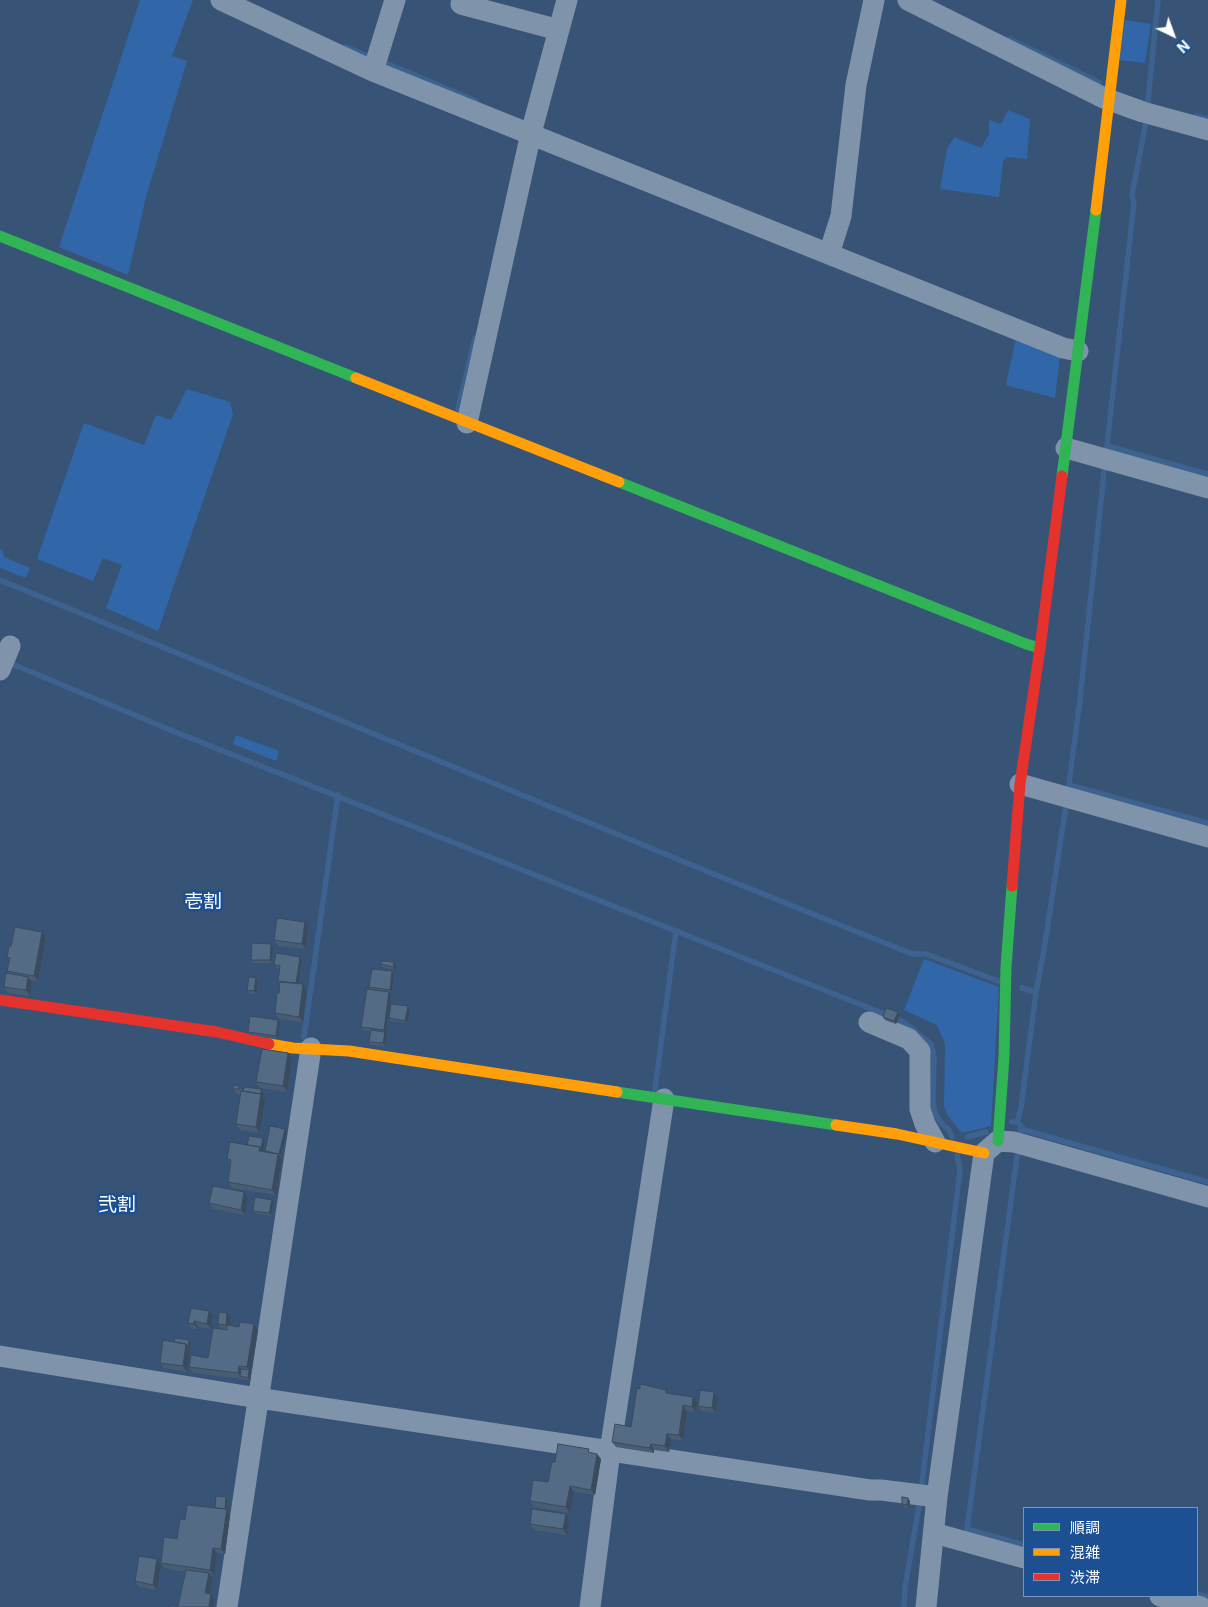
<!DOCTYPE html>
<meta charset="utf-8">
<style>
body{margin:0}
#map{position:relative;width:1208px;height:1607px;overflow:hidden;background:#375477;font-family:Inter,"Noto Sans JP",sans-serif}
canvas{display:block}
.legend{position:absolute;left:1023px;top:1507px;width:175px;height:90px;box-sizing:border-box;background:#1c5092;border:1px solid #7796be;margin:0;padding:6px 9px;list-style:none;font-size:15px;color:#fff}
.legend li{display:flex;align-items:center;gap:10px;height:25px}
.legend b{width:25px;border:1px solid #7796be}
.north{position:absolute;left:1148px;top:10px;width:50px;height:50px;-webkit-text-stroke:4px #1c5092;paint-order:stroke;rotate:138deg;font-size:14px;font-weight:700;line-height:20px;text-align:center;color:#fff}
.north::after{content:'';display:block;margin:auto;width:18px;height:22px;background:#fff;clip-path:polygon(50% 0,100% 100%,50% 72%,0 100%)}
</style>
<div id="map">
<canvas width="1208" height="1607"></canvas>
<ul class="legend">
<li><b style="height:6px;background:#30b455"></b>順調</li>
<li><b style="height:6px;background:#ff9f0a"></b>混雑</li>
<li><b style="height:6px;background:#e5322d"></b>渋滞</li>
</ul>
<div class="north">N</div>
</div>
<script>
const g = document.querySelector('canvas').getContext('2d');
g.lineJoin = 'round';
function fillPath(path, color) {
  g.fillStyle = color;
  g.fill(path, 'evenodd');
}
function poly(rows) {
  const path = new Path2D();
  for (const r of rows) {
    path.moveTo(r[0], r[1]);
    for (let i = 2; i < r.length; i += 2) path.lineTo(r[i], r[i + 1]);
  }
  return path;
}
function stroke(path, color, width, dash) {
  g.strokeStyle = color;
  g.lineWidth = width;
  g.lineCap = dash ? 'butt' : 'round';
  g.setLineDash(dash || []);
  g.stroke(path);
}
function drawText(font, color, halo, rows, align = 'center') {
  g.font = font + ' Inter,"Noto Sans JP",sans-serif';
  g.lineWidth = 5;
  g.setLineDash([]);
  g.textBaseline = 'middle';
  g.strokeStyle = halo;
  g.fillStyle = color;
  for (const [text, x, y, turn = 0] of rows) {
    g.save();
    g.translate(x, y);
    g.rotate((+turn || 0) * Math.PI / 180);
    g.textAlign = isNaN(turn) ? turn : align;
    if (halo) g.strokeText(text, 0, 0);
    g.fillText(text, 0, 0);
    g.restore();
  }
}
fillPath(poly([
 [140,0,193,0,172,56,187,61,146,197,128,275,59,247],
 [1125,20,1151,24,1145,63,1119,60],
 [1008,110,1030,119,1027,159,1007,157,1003,161,999,197,940,189,947,149,954,137,981,148,989,134,989,120,1001,124],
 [1016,338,1060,356,1055,398,1006,385],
 [187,389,230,402,233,414,158,631,106,608,122,565,103,558,93,581,37,559,84,423,144,445,156,415,171,420],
 [0,550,2,550,4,557,30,568,26,578,0,568],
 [236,735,279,751,276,761,233,744],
 [924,959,999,987,991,1126,962,1133,948,1116,944,1106,945,1044,937,1025,904,1010]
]), '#3167a8');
stroke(poly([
 [1010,39,1100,83],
 [346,47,372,58],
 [381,61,476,101],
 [1196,116,1208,119],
 [458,409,475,338],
 [1107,446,1208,474],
 [1106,454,1134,203,1132,195,1146,121,1158,0],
 [0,580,721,877,912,954,926,954,998,981],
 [7,662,173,731,902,1021,931,1044,934,1057,933,1101,935,1113,941,1123,949,1130,952,1137],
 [1069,785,1208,823],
 [1022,988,1036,992],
 [304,1037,338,795],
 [655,1089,676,931],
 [1012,1122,1017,1122,1021,1108,1036,992,1044,950,1068,792,1080,699,1105,463],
 [1020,1125,1024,1130,1208,1182],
 [1021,1126,967,1529,1024,1545],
 [967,1137,986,1132],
 [921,1491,960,1170,957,1155],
 [1197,1594,1208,1597],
 [904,1607,905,1587,920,1500]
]), '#3d6290', 5.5);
stroke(poly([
 [221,0,373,71,1063,348,1078,351],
 [908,0,1104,98,1143,112,1208,130],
 [461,4,559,30],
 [373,71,395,0],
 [829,254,841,216,856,85,874,0],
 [467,423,531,133,567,0],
 [1066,448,1208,488],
 [0,670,10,646],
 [1020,784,1208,837],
 [869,1022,909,1039,920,1051,920,1109,925,1124,935,1142],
 [0,1356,258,1398,870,1490,881,1490,937,1497],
 [934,1533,1024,1558],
 [1160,1596,1201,1607],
 [227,1607,311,1048],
 [590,1607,610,1451,664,1099],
 [926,1607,937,1497,984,1153,998,1141,1014,1142,1208,1197]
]), '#7f94aa', 21);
stroke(poly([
 [0,236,356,378],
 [1062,476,1096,210],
 [619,482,1026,644,1040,648],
 [617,1092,836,1125],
 [998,1141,1004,1057,1006,967,1012,886]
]), '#30b455', 11);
stroke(poly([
 [1096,210,1121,0],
 [356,378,619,482],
 [269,1044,293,1048,349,1051,617,1092],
 [836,1125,897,1134,984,1153]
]), '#ff9f0a', 11);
stroke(poly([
 [1012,886,1020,784,1040,648,1062,476],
 [0,1000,217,1032,269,1044]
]), '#e5322d', 11);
fillPath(poly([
 [308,927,306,949,278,946,274,940],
 [42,932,46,938,38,981,30,980,32,982,30,996,8,993,4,987,9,974,7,971,9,961,7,957,11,946],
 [271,944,273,947,272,963,253,963,251,960],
 [300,957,302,960,298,984,307,990,303,1022,279,1019,275,1013,280,984,278,981,280,968,276,968,274,965],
 [394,962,396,965,395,970,383,967,381,964],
 [392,971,394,974,392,992,377,991,391,995,386,1033,387,1035,385,1046,371,1045,369,1042,371,1031,363,1030,361,1027,371,990,369,987],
 [256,978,258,981,256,994,249,993,247,990],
 [410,1009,407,1023,391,1021,389,1018],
 [898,1012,900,1015,896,1024,885,1020,883,1017],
 [278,1020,280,1023,278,1039,250,1035,248,1032],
 [288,1053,292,1059,287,1092,260,1088,256,1082],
 [239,1086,243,1091,263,1092,263,1096,265,1099,260,1133,240,1130,236,1124,240,1095,237,1094,233,1089],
 [285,1129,287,1132,281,1156,280,1156,282,1159,276,1195,232,1188,228,1182,230,1163,227,1159,247,1145,263,1138,265,1141,263,1152,265,1152],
 [248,1198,245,1215,213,1209,209,1203],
 [274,1203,271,1216,255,1213,253,1211],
 [213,1316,211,1329,198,1327,198,1329,192,1329,188,1323],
 [231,1318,230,1325,239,1327,254,1324,258,1330,250,1381,242,1379,193,1373,189,1367,208,1358,221,1329,218,1324],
 [189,1340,191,1343,187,1372,164,1368,160,1363,174,1342],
 [714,1392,718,1398,716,1413,702,1411,698,1406],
 [669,1394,697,1403,696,1412,687,1411,683,1441,671,1439,669,1452,654,1450,654,1453,616,1447,612,1442,631,1427],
 [592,1453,597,1454,601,1459,595,1495,574,1492,570,1513,534,1507,530,1501,548,1482,555,1462],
 [226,1497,228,1500,227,1510,230,1515,225,1554,217,1553,214,1576,210,1575,213,1579,210,1594,215,1600,214,1607,170,1607,178,1606,186,1572,164,1568,161,1563,177,1539,215,1508],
 [910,1501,909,1508,904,1507,902,1504],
 [569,1520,567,1535,534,1530,530,1524],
 [157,1559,161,1565,157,1590,139,1587,135,1581]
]), '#485c73');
fillPath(poly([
 [305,922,308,927,306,949,302,944],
 [42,932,46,938,38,981,34,976],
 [271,944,273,947,272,963,270,960],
 [300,957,302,960,298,987,296,984],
 [394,962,396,965,395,970,393,967],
 [392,971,394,974,392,992,390,990],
 [28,977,32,982,30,996,26,990],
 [256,978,258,981,256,994,254,991],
 [303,984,307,990,303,1022,299,1017],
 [389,992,391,995,386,1033,387,1035,385,1046,383,1043,385,1032,384,1030],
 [408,1006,410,1009,407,1023,405,1021],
 [898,1012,900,1015,896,1024,894,1021],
 [278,1020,280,1023,278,1039,276,1036],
 [288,1053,292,1059,287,1092,283,1086],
 [261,1089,263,1092,263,1096,265,1099,260,1133,256,1127],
 [285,1129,287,1132,281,1156,279,1154],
 [263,1138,265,1141,263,1152,259,1151],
 [278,1154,282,1159,276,1195,272,1190],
 [244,1192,248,1198,245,1215,241,1210],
 [272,1200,274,1203,271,1216,269,1213],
 [209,1311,213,1316,211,1329,207,1324],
 [227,1313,231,1318,230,1330,226,1325],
 [194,1321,198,1327,198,1329,194,1324],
 [254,1324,258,1330,251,1373,247,1367],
 [189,1340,191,1343,187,1372,183,1366,186,1344],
 [239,1366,243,1372,240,1376,238,1373],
 [249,1370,251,1373,250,1381,248,1378],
 [714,1392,718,1398,716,1413,712,1408],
 [693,1397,697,1403,696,1412,692,1407],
 [683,1405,687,1411,683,1441,679,1435],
 [667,1434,671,1439,669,1452,665,1446],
 [651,1444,654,1450,654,1453,650,1448],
 [597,1454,601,1459,595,1495,591,1490],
 [570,1486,574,1492,570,1513,566,1507],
 [226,1497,228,1500,227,1510,230,1515,225,1554,221,1549],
 [908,1498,910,1501,909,1508,907,1505],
 [566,1514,569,1520,567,1535,563,1529],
 [213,1548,217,1553,214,1576,210,1570],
 [157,1559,161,1565,157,1590,153,1585],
 [209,1573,213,1579,209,1599,205,1593],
 [211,1594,215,1600,214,1607,209,1607]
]), '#3b4b5e');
const building = poly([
 [277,918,305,922,302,944,274,940,277,918],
 [15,927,42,932,34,976,7,971,10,958,7,957,9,946,11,946,15,927],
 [252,943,271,944,270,960,251,960,252,943],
 [276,953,300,957,296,983,278,981,280,966,274,965,276,953],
 [382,961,394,962,393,967,381,964,382,961],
 [372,969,392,971,390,990,369,987,372,969],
 [6,973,28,977,26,990,4,987,6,973],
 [249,977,256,978,254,991,247,990,249,977],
 [280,982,303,984,299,1017,275,1013,277,993,279,993,280,982],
 [367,989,389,992,384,1030,361,1027,367,989],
 [391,1004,408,1006,405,1021,389,1018,391,1004],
 [886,1008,898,1012,894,1021,883,1017,886,1008],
 [250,1016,278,1020,276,1036,248,1032,250,1016],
 [371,1030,385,1032,383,1043,369,1042,371,1030],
 [262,1049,288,1053,283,1086,256,1082,262,1049],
 [234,1085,239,1086,239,1089,233,1089,234,1085],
 [244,1087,261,1089,261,1094,243,1091,244,1087],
 [241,1091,261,1094,256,1127,236,1124,241,1091],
 [270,1126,285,1129,279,1154,265,1151,270,1126],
 [249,1136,263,1138,261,1149,260,1147,247,1145,249,1136],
 [230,1142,260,1147,259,1151,278,1154,272,1190,228,1182,231,1160,227,1159,230,1142],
 [213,1186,244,1192,241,1210,209,1203,213,1186],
 [255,1197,272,1200,269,1213,253,1211,255,1197],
 [191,1308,209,1311,207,1324,194,1321,194,1324,188,1323,191,1308],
 [219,1312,227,1313,226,1325,218,1324,219,1312],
 [240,1322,254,1324,247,1367,239,1366,238,1373,189,1367,191,1355,208,1358,213,1328,227,1330,227,1325,239,1327,240,1322],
 [175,1338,189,1340,188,1347,186,1344,174,1342,175,1338],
 [163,1340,186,1344,183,1366,160,1363,163,1340],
 [241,1369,249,1370,248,1378,240,1376,241,1369],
 [640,1384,666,1390,666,1393,693,1397,692,1407,683,1405,679,1435,667,1434,665,1446,651,1444,650,1448,612,1442,615,1424,631,1427,637,1388,640,1389,640,1384],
 [700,1390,714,1392,712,1408,698,1406,700,1390],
 [558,1444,589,1449,588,1452,597,1454,591,1490,570,1486,566,1507,530,1501,533,1480,548,1482,552,1462,555,1462,558,1444],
 [216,1496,226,1497,225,1509,215,1508,216,1496],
 [902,1497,908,1498,907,1505,902,1504,902,1497],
 [187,1505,227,1509,221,1549,213,1548,210,1570,161,1563,164,1537,177,1539,180,1519,185,1520,187,1505],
 [532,1509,566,1514,563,1529,530,1524,532,1509],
 [139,1556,157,1559,153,1585,135,1581,139,1556],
 [186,1570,209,1573,205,1593,211,1594,209,1607,170,1607,170,1605,178,1606,186,1570]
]);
fillPath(building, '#546b86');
stroke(building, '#3b4b5e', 1);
drawText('19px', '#fff', '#1c5092', [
 ["壱割",203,902],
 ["弐割",117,1205]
]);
</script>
